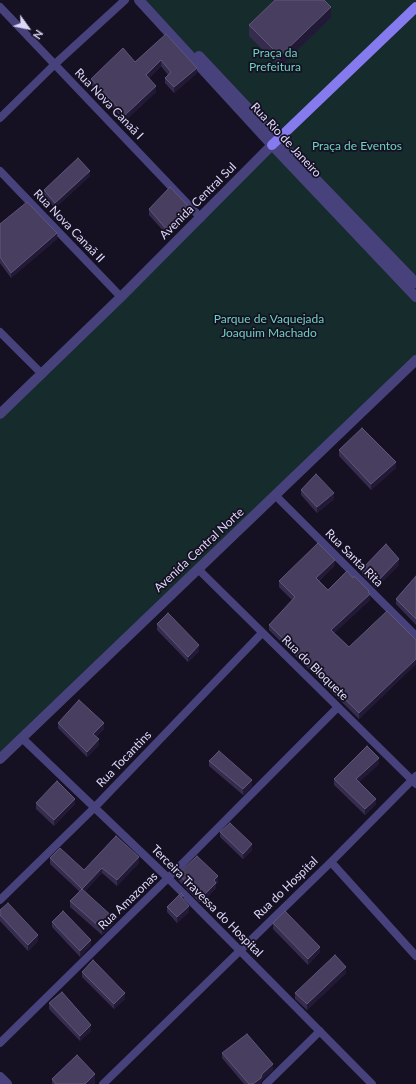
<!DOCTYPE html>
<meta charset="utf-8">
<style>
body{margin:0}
#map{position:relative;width:416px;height:1084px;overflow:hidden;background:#151122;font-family:Lato,sans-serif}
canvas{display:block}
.north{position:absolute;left:8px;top:8px;width:40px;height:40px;-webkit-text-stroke:3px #151122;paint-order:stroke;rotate:123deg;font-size:11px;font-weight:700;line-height:16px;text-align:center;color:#ded7fa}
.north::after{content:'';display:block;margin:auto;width:14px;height:18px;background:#ded7fa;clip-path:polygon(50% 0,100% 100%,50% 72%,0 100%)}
</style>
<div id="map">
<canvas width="416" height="1084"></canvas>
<div class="north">N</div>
</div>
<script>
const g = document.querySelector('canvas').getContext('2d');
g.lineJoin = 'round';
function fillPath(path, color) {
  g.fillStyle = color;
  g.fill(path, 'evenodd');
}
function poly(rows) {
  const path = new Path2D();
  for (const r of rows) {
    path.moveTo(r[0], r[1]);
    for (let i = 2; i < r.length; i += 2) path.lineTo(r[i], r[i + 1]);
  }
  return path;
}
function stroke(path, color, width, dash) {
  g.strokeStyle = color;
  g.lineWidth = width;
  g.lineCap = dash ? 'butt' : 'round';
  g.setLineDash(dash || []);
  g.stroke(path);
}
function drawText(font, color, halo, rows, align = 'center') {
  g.font = font + ' Lato,sans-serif';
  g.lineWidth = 3.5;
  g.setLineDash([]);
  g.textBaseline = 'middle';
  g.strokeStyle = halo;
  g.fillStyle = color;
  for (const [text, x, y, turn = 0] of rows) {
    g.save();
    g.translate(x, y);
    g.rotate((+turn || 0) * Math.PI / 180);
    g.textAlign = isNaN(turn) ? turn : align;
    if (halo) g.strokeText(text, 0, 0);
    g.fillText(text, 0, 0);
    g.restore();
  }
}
fillPath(poly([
 [139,0,416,0,416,360,0,759,0,410,272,145]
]), '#152b2c');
stroke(poly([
 [0,7,201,218],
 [0,118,55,64,125,0],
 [0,171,121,297],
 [0,332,42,374],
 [276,496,416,636],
 [198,569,416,784],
 [22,738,168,878,372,1084],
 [331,862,416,956],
 [0,900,94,808,262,633],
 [0,1043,168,878,338,707],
 [103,1084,331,862,416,776],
 [266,1084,320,1031]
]), '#48427c', 8);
stroke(poly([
 [139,0,272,145,416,297],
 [199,56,278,140,416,283],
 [0,414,121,297,272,145],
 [0,759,416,360],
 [0,1077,7,1084]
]), '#48427c', 10);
stroke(poly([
 [272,145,416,7]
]), '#857aee', 10);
fillPath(poly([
 [331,18,280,67,249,36,249,25],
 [166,34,197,73,174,93,165,83,165,78,168,75,161,66,149,78,156,92,125,121,91,85,91,79,135,62],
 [90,176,55,208,44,196,44,190],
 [149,209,190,214,167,235,149,215],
 [0,224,57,239,11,278,0,263],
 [339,450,396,468,371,490,339,456],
 [301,490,334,499,317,513,301,495],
 [335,565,319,581,328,590,369,592,370,600,334,633,349,647,416,640,416,664,359,719,269,630,269,625,292,600,279,587,279,581],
 [399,565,376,588,362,574,362,569],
 [416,576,416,625,396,604,396,599],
 [157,624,199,651,188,662,157,630],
 [58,723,104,729,96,737,99,745,87,757,58,728],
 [209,761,252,786,243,795,209,766],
 [379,764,359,782,376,804,365,815,334,785,334,779],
 [36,803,75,804,54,826,36,809],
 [220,832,252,850,243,859,220,837],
 [50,858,84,870,139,863,117,886,102,873,85,891,114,923,102,935,70,907,70,901,80,892,50,864],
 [178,874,218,882,216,884,216,888,203,902,199,902,178,880],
 [181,893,184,896,184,901,189,912,177,923,167,912,167,907],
 [0,910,38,941,28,951,0,921],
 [52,922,91,945,80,957,52,927],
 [273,923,320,952,308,965,273,929],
 [82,972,125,999,114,1009,82,977],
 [346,973,307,1010,295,999,295,993],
 [49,1003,91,1031,80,1041,49,1009],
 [222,1053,273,1070,262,1080,260,1084,244,1084,222,1058],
 [52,1079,95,1084,52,1084]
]), '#362c4e');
fillPath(poly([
 [331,7,331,18,280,67,280,56],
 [161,60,161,66,146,81,146,75],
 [197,68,197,73,174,93,174,87],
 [156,86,156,92,125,121,125,115],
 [90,171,90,176,55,208,55,203],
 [190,208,190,214,167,235,167,230],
 [57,233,57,239,11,278,11,273],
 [396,462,396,468,371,490,371,484],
 [334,493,334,499,317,513,317,507],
 [399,559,399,565,376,588,376,583],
 [335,560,335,565,316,583,316,578],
 [369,591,369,595,370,594,370,600,331,636,331,630],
 [199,645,199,651,188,662,188,657],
 [416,659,416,664,359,719,359,713],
 [104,723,104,729,93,740,93,734],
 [99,739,99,745,87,757,87,752],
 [379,758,379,764,356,785,356,779],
 [252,780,252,786,243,795,243,789],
 [75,799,75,804,54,826,54,820],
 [376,799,376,804,365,815,365,809],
 [252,844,252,850,243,859,243,854],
 [139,857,139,863,117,886,117,880],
 [102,868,102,873,82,894,82,889],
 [218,876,218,882,216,884,216,888,203,902,203,896],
 [189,906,189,912,177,923,177,917],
 [114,918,114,923,102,935,102,929],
 [38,935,38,941,28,951,28,945],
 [91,940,91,945,80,957,80,951],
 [320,947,320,952,308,965,308,959],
 [346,967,346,973,307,1010,307,1004],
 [125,993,125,999,114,1009,114,1004],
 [91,1025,91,1031,80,1041,80,1036],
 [273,1064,273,1070,262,1080,261,1083,260,1084,253,1084],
 [95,1074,95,1084,85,1084]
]), '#211935');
const building = poly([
 [275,0,324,0,331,7,280,56,249,25,275,0],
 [166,34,197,68,174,87,165,78,171,72,161,60,146,75,156,86,125,115,91,79,123,48,135,62,166,34],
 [78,158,90,171,55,203,44,190,78,158],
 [170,187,190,208,167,230,149,209,170,187],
 [27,202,57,233,11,273,0,257,0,224,27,202],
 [362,428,396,462,371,484,339,450,362,428],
 [316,474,334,493,317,507,301,490,316,474],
 [318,543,335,560,316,578,328,590,347,571,353,578,354,576,369,591,368,592,370,594,331,630,349,647,387,611,416,640,416,659,359,713,269,625,295,597,279,581,318,543],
 [386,544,399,559,376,583,362,569,386,544],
 [416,576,416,619,396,599,416,576],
 [168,613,199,645,188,657,157,624,168,613],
 [79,700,104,723,93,734,99,739,87,752,58,723,79,700],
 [367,746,379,758,356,779,376,799,365,809,334,779,367,746],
 [219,751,252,780,243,789,209,761,219,751],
 [57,781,75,799,54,820,36,803,57,781],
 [230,823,252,844,243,854,220,832,230,823],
 [116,836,139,857,117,880,102,868,82,889,50,858,60,848,84,870,116,836],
 [197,856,218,876,214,880,216,883,203,896,199,896,178,874,197,856],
 [82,889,114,918,102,929,70,901,82,889],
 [181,893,184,896,180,896,189,906,177,917,167,907,181,893],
 [8,903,38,935,28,945,0,915,0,910,8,903],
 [63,911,91,940,80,951,52,922,63,911],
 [285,911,320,947,308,959,273,923,285,911],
 [335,955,346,967,307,1004,295,993,335,955],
 [93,960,125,993,114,1004,82,972,93,960],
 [62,992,91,1025,80,1036,49,1003,62,992],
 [247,1034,273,1064,262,1074,261,1078,253,1084,249,1084,222,1053,247,1034],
 [77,1055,95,1074,85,1084,56,1084,52,1079,77,1055]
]);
fillPath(building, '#483e60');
stroke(building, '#5f5678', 1);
drawText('12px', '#6cd1c0', '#151122', [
 ["Praça da",275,53],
 ["Prefeitura",275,67],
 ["Praça de Eventos",357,146],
 ["Parque de Vaquejada",269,319],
 ["Joaquim Machado",269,333]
]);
drawText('12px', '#ded7fa', '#151122', [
 ["Rua Nova Canaã I",109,104,46],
 ["Rua Rio de Janeiro",286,140,47],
 ["Avenida Central Sul",198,201,-45],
 ["Rua Nova Canaã II",69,226,46],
 ["Avenida Central Norte",199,550,-43],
 ["Rua Santa Rita",354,558,45],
 ["Rua do Bloquete",315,668,44],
 ["Rua Tocantins",124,759,-46],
 ["Rua do Hospital",286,888,-44],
 ["Rua Amazonas",128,901,-44],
 ["Terceira Travessa do Hospital",207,901,45]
]);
</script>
